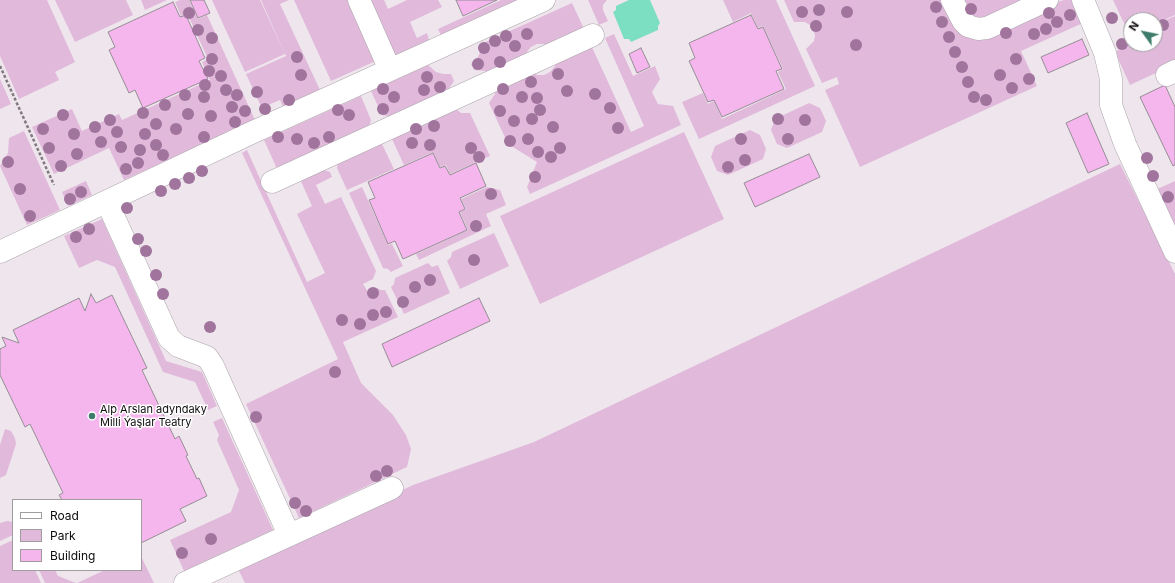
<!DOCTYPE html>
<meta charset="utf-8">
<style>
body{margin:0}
#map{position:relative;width:1175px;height:583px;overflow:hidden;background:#efe6ed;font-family:Inter,sans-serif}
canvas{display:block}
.legend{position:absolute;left:12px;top:499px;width:130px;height:72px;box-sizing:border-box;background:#fff;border:1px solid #9f9d9e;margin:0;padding:5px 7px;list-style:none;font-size:12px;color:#0e0b0d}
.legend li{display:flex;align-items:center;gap:8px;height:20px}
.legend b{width:20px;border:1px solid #9f9d9e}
.north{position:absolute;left:1123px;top:12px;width:40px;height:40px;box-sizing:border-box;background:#fff;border:1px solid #9f9d9e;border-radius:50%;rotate:303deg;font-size:11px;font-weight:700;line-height:16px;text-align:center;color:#0e0b0d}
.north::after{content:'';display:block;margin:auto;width:14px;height:18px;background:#3d7c6a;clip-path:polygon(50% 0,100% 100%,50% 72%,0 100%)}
</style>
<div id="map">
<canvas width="1175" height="583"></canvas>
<ul class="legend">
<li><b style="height:5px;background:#fff"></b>Road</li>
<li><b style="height:11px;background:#e0b9db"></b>Park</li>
<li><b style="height:11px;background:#f5b5ed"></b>Building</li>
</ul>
<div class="north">N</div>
</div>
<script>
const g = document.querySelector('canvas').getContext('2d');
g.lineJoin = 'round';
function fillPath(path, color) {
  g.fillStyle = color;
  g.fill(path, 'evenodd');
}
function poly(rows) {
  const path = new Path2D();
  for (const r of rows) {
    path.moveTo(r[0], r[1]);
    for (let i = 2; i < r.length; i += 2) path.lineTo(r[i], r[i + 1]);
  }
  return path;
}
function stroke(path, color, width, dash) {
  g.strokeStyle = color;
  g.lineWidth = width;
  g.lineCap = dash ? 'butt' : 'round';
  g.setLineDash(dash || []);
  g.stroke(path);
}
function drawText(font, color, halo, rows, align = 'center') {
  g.font = font + ' Inter,sans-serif';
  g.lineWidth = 3;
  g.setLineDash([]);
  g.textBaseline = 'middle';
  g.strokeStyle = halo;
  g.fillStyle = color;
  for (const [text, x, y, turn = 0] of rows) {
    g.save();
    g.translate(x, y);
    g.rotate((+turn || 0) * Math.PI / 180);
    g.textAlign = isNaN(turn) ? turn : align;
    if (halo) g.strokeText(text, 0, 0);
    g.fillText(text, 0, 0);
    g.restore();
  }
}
fillPath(poly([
 [0,0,47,0,75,62,55,72,59,80,19,99,0,56],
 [55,0,126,0,133,15,75,42],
 [141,0,167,0,145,10],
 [180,0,189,0,198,19,207,15,255,120,124,180,109,148,54,174,32,127,72,109,82,131,119,114,122,120,210,80,202,62,208,59,187,13,181,16,175,2],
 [212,0,260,0,285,54,245,72],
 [261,0,289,0,280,4,320,90,283,107,280,100,268,105,271,113,265,115,246,74,286,56],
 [294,0,350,0,378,60,331,81],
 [367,0,384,0,388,9,407,0,438,0,442,7,410,22,417,38,427,33,429,40,392,57],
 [501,0,518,0,441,35,438,29],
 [588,0,607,0,603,5,603,10,608,21,599,25],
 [723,0,776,0,815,86,699,139,682,102,703,93,708,104,714,101,722,119,786,89,778,72,783,69,763,26,758,28,751,13,733,22],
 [784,0,947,0,961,28,1064,0,1070,0,1072,1,1085,22,1021,51,1037,86,860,167,825,90,839,84,837,77,822,83,806,49,814,41,815,35,813,30,810,25,805,22,794,22],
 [958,0,1026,0,978,23],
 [1113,0,1175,0,1175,15,1155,24,1155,20,1131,20,1130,36],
 [572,3,585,31,550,47,544,44,537,44,531,47,527,52,525,58,490,74,485,71,474,70,471,64,478,57,481,50,481,44],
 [1175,16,1175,64,1130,85,1115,52,1120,49,1117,43,1131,37,1131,44,1155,44,1155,25],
 [614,34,633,76,655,66,660,79,652,92,658,104,673,106,681,125,530,194,527,187,537,162,508,144,489,103,495,94,496,88,531,71,537,75,544,75,550,72,555,66,556,60,591,45,631,132,644,126,605,38],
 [428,65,436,72,443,74,451,74,454,81,448,90,392,119,387,116,382,115,371,91],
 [0,79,11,104,0,109],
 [361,96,371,120,368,130,278,171,264,140],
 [809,103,820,108,826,121,822,132,787,148,777,144,771,130,775,119],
 [454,107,461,113,470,113,490,156,450,174,446,165,440,167,433,152,404,165,392,139,395,135],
 [750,130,760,135,766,149,763,159,728,175,717,171,711,157,715,146],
 [24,131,60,210,27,225,0,166,8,153,9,138],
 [684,132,724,219,540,304,500,216],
 [377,143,382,144,394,169,347,190,337,168,338,162],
 [247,150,307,282,325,273,297,214,312,206,300,179,321,169,330,172,332,177,316,185,325,204,341,197,376,271,373,279,363,284,368,292,377,288,381,290,385,290,398,317,343,342,361,383,393,415,406,435,411,449,407,467,299,518,246,404,338,359,242,153],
 [1120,164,1175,274,1175,583,245,583,238,569,413,485,534,442],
 [86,181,92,195,68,206,62,192],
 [1175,181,1175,239,1153,191],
 [362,187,388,245,392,244,403,266,391,272,388,269,383,268,349,193],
 [487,187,500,190,506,205,486,214,491,226,419,260,416,254,468,230,460,212,466,209,461,199],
 [102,219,166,361,202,372,217,406,208,410,195,382,163,372,115,267,97,260,79,268,64,236],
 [494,233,509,266,460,289,447,261,451,257,452,252],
 [428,263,432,267,438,265,450,293,404,314,391,287,394,284,395,278],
 [222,418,273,530,184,571,170,540,231,512,239,490,217,440,219,435,213,422],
 [5,429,11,431,15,438,16,444,6,475,0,478,0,445],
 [7,521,13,522,13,535,0,541,0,523],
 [13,540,13,570,35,570,41,583,0,583,0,546],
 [141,556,154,583,77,583,105,570,141,570],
 [39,570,55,570,58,576,76,583,45,583]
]), '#e0b9db');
fillPath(poly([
 [629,0,650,0,660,23,658,26,658,30,631,42,629,39,624,39,613,12,616,10,616,6]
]), '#7ddfc1');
const building = poly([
 [190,0,204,0,210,13,198,18,190,0],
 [456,0,497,0,463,16,456,0],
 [173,2,180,17,186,15,205,58,199,61,208,79,143,108,135,90,129,93,109,50,115,47,108,32,173,2],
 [751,15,758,29,763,27,782,69,776,71,784,89,722,117,714,100,708,102,689,61,695,58,689,43,751,15],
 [1082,39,1089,55,1048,73,1041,57,1082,39],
 [641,48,650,67,637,73,629,54,641,48],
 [1165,85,1175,107,1175,165,1173,166,1140,97,1165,85],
 [1087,113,1109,164,1088,173,1066,123,1087,113],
 [433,153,440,168,445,166,450,175,476,163,486,186,460,198,465,209,459,212,467,230,403,259,395,241,388,244,369,200,375,198,368,182,433,153],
 [809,154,820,177,755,207,744,183,809,154],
 [91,294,96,303,112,295,147,368,142,370,175,439,179,436,188,455,186,456,197,479,199,478,207,496,180,509,186,521,141,543,141,500,62,500,59,495,63,493,30,424,25,427,0,375,0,349,6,346,2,337,19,343,13,330,79,298,85,311,91,294],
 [479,298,490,321,392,367,382,344,479,298]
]);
fillPath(building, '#f5b5ed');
stroke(building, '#958e94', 1);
const minor = poly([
 [359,0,390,70],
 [952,0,963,21,968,26,978,29,987,28,1047,0],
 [1083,0,1105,53,1111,79,1111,105,1125,144,1175,252],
 [1167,75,1175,71],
 [272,182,593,35],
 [107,202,169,338,178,346,207,357,213,366,289,535],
 [0,252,251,133,544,0],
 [185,583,392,488]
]);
stroke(minor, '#aca5ab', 23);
stroke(poly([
 [0,66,54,185]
]), '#807a7f', 2.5, [3, 2]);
stroke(minor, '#fff', 22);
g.fillStyle = '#a0749d';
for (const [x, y] of [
 [936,7],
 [971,9],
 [819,10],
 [802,12],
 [847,12],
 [189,13],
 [1049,13],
 [1070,15],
 [1112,18],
 [942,22],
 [1057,22],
 [1163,25],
 [816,26],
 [1046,29],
 [198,30],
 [1006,33],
 [527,34],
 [1034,34],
 [506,36],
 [949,37],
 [212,38],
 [495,41],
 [1122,44],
 [856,45],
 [515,46],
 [484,48],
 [955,52],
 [297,57],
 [212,59],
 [1016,59],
 [500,62],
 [478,64],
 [962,67],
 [209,71],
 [558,74],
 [301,75],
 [1000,75],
 [221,76],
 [427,77],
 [1029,79],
 [531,82],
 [968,82],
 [205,85],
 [440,87],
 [1012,88],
 [383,89],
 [503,89],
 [226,90],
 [424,90],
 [567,91],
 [257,92],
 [595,94],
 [185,95],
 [237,95],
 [204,97],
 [394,97],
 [522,97],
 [974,97],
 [537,98],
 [289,100],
 [986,100],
 [165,105],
 [232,107],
 [610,108],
 [265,109],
 [383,109],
 [338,110],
 [540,110],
 [245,111],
 [500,111],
 [143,113],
 [188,114],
 [63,115],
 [349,115],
 [211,116],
 [532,119],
 [778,119],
 [110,120],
 [805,120],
 [514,121],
 [235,122],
 [156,124],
 [434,126],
 [95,127],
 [553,127],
 [618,128],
 [43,129],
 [176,129],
 [416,129],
 [117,132],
 [74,134],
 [145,134],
 [204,137],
 [278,137],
 [329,137],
 [297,139],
 [528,139],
 [741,139],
 [788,139],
 [510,141],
 [101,142],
 [314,143],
 [412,143],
 [156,145],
 [430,145],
 [121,147],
 [49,148],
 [471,148],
 [560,148],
 [140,150],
 [538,152],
 [77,154],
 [163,155],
 [479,157],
 [551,157],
 [1147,158],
 [745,160],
 [8,162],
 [138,163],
 [61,166],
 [728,167],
 [126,169],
 [202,171],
 [1153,176],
 [535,177],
 [189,178],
 [175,184],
 [20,189],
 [161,191],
 [81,192],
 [491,194],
 [1168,197],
 [70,199],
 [127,208],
 [30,216],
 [476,226],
 [89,229],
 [76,237],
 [138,239],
 [146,251],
 [474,260],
 [156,275],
 [430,280],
 [415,287],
 [373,293],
 [163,294],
 [403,302],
 [386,312],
 [373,315],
 [342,320],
 [360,324],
 [210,327],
 [335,372],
 [256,417],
 [387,471],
 [376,476],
 [295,503],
 [306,511],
 [211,539],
 [182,553]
]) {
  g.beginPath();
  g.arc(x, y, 6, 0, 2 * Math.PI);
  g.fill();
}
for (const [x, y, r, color] of [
 [92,416,4,"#3d7c6a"]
]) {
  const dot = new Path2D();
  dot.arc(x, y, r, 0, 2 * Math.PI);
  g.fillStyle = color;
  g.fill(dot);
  stroke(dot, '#fff', 1.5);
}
drawText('11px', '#0e0b0d', '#fff', [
 ["Alp Arslan adyndaky",100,410],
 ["Milli Ýaşlar Teatry",100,423]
], 'left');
</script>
